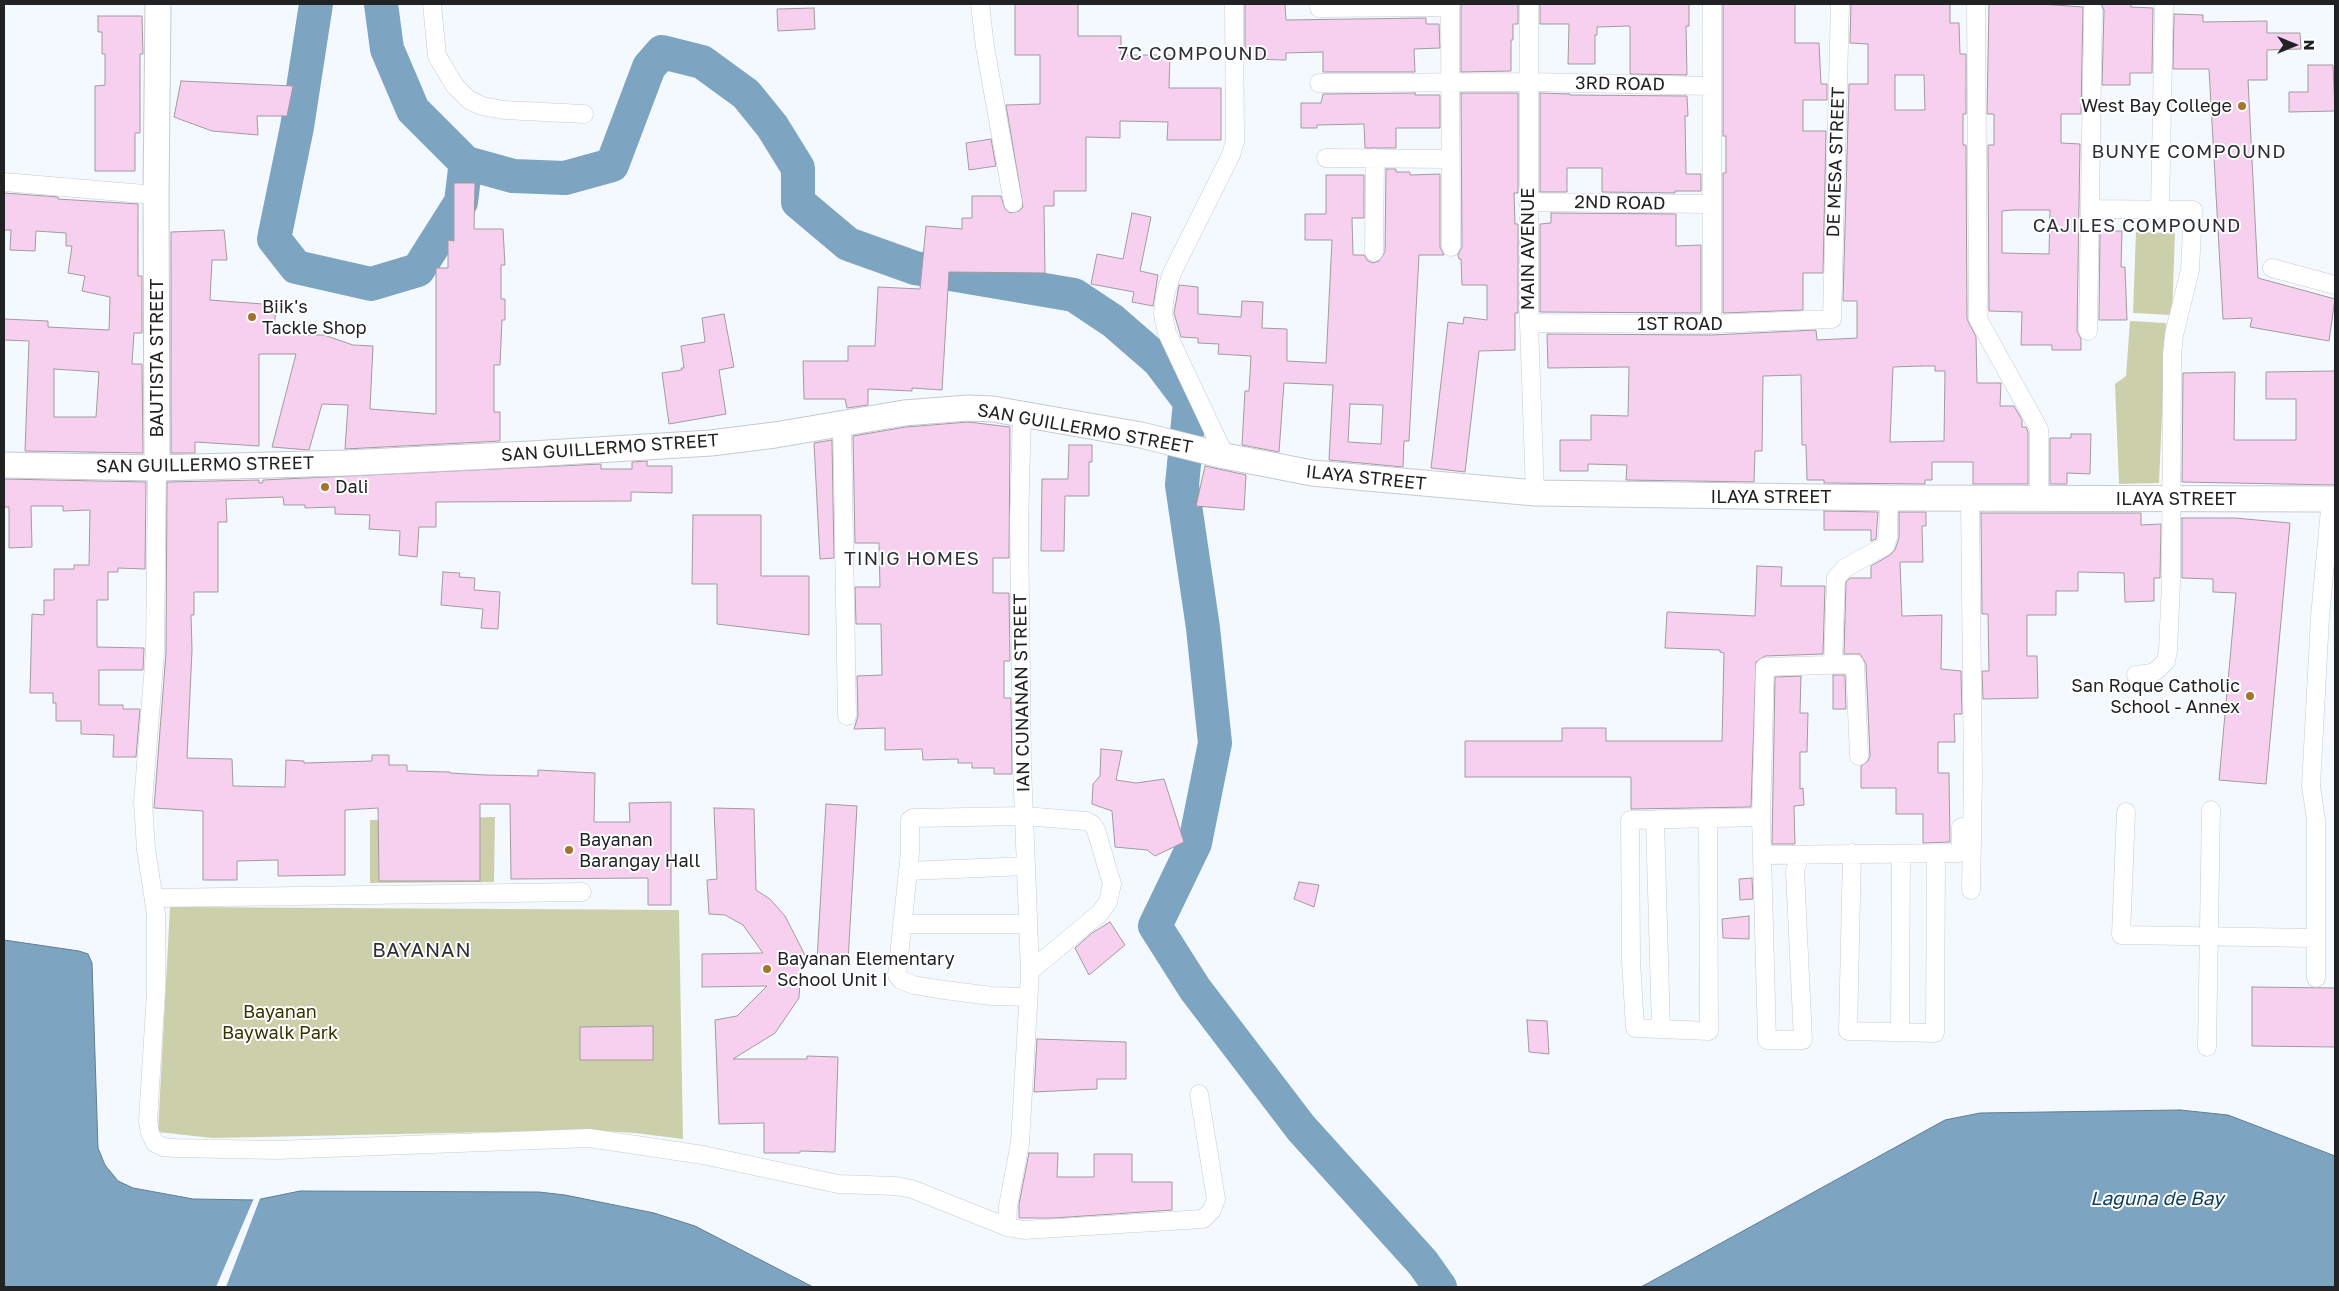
<!DOCTYPE html>
<style>
body{margin:0}
#map{position:relative;width:2339px;height:1291px;overflow:hidden;background:#f4f9ff;font-family:"Golos Text",sans-serif}
canvas{display:block}
.frame{position:absolute;inset:0;border:5px solid #202224;pointer-events:none}
.north{position:absolute;left:2269px;top:20px;width:50px;height:50px;-webkit-text-stroke:4px #fff;paint-order:stroke;rotate:90deg;font-size:14px;font-weight:700;line-height:20px;text-align:center;color:#202224}
.north::after{content:'';display:block;margin:auto;width:18px;height:22px;background:#202224;clip-path:polygon(50% 0,100% 100%,50% 72%,0 100%)}
</style>
<div id="map">
<canvas width="2339" height="1291"></canvas>
<div class="frame"></div>
<div class="north">N</div>
</div>
<script>
const g = document.querySelector('canvas').getContext('2d');
g.lineJoin = 'round';
function fillPath(path, color) {
  g.fillStyle = color;
  g.fill(path, 'evenodd');
}
function poly(rows) {
  const path = new Path2D();
  for (const r of rows) {
    path.moveTo(r[0], r[1]);
    for (let i = 2; i < r.length; i += 2) path.lineTo(r[i], r[i + 1]);
  }
  return path;
}
function stroke(path, color, width, dash) {
  g.strokeStyle = color;
  g.lineWidth = width;
  g.lineCap = dash ? 'butt' : 'round';
  g.setLineDash(dash || []);
  g.stroke(path);
}
function drawText(font, color, halo, rows, align = 'center') {
  g.font = font + ' "Golos Text",sans-serif';
  g.lineWidth = 4;
  g.setLineDash([]);
  g.textBaseline = 'middle';
  g.strokeStyle = halo;
  g.fillStyle = color;
  for (const [text, x, y, turn = 0] of rows) {
    g.save();
    g.translate(x, y);
    g.rotate((+turn || 0) * Math.PI / 180);
    g.textAlign = isNaN(turn) ? turn : align;
    if (halo) g.strokeText(text, 0, 0);
    g.fillText(text, 0, 0);
    g.restore();
  }
}
fillPath(poly([
 [2136,232,2175,233,2172,315,2133,313],
 [2130,321,2166,323,2159,483,2119,484,2115,384,2126,376],
 [495,817,494,882,370,883,370,820],
 [170,907,679,910,683,1139,635,1133,589,1130,212,1138,158,1132]
]), '#cbcfaa');
const water = poly([
 [4,940,79,951,88,954,92,963,98,1148,105,1165,118,1181,133,1188,193,1199,256,1200,300,1191,539,1192,565,1195,654,1213,695,1226,813,1287,4,1287,4,940],
 [2180,1110,2228,1115,2335,1156,2335,1287,1641,1287,1945,1120,1980,1113,2180,1110]
]);
fillPath(water, '#7da4c1');
stroke(water, '#617d92', 1);
fillPath(poly([
 [261,1196,226,1287,216,1287,254,1198]
]), '#f4f9ff');
stroke(poly([
 [316,4,297,127,274,239,296,267,371,284,418,270,461,202,465,169],
 [381,4,387,49,413,110,466,163,513,176,565,178,612,165,649,67,662,52,702,62,746,94,772,126,798,168,798,202,848,244,915,268,1074,295,1113,321,1159,361,1190,402,1182,485,1203,628,1215,743,1195,843,1155,926,1195,989,1301,1128,1423,1263,1440,1287]
]), '#7da4c1', 34);
const building = poly([
 [1015,4,1078,4,1078,36,1121,36,1121,55,1170,55,1169,88,1221,88,1221,140,1167,140,1168,122,1120,121,1120,138,1086,137,1086,191,1054,191,1054,206,1044,206,1045,273,949,272,942,390,912,388,912,391,868,389,868,405,847,408,845,399,804,399,803,361,848,361,848,346,875,346,878,287,920,289,926,226,962,229,962,218,972,218,972,196,1001,196,1005,209,1010,213,1019,211,1023,207,1006,105,1040,104,1040,55,1015,55,1015,4],
 [1245,4,1285,4,1286,20,1426,18,1426,24,1439,24,1440,48,1414,49,1415,72,1323,72,1323,52,1286,53,1286,60,1245,59,1245,4],
 [1461,4,1518,4,1518,24,1513,24,1513,40,1511,40,1511,71,1461,72,1461,4],
 [1540,4,1689,4,1689,26,1686,26,1687,75,1630,74,1630,26,1597,27,1597,35,1595,35,1595,64,1568,64,1569,24,1540,24,1540,4],
 [1723,4,1795,4,1795,43,1819,43,1821,84,1827,84,1827,100,1803,100,1803,131,1826,131,1823,273,1803,273,1803,310,1723,313,1723,173,1726,173,1726,136,1723,136,1723,4],
 [1851,4,1950,4,1950,23,1959,23,1960,54,1966,54,1966,114,1963,114,1963,145,1966,145,1967,319,1976,337,1977,383,2001,383,2000,406,2014,406,2022,420,2022,427,2026,427,2028,432,2028,484,1973,484,1973,462,1932,462,1932,480,1925,480,1925,484,1824,483,1824,480,1807,480,1806,445,1802,445,1801,375,1763,376,1762,451,1755,451,1754,482,1626,480,1627,465,1588,464,1588,471,1560,471,1560,440,1591,440,1591,415,1628,416,1629,367,1548,368,1547,334,1712,335,1816,330,1817,340,1857,338,1857,301,1843,301,1849,84,1868,84,1868,44,1850,43,1851,4],
 [1895,75,1924,75,1925,110,1895,110,1895,75],
 [1921,366,1935,366,1935,371,1945,371,1944,441,1890,442,1893,367,1921,366],
 [1989,4,2040,4,2083,7,2081,114,2061,114,2061,143,2080,144,2077,331,2081,339,2081,350,2052,350,2052,345,2021,345,2022,312,1989,311,1988,145,1994,145,1994,114,1987,114,1989,4],
 [2013,210,2050,210,2049,254,2002,253,2002,211,2013,210],
 [2101,4,2131,4,2131,7,2153,8,2152,73,2130,73,2130,85,2102,85,2104,10,2101,4],
 [814,8,815,29,778,31,777,9,814,8],
 [2174,14,2203,15,2203,22,2267,21,2267,33,2300,33,2301,49,2267,50,2267,80,2248,80,2258,278,2335,299,2329,341,2250,327,2252,318,2223,319,2209,69,2173,69,2174,14],
 [98,16,142,16,143,54,140,54,140,133,135,133,135,171,95,171,95,86,105,85,105,54,102,54,102,32,98,32,98,16],
 [2308,65,2333,65,2335,111,2289,112,2289,92,2308,92,2308,65],
 [181,81,293,86,287,116,257,116,258,135,212,131,174,117,181,81],
 [1415,93,1415,95,1440,95,1440,128,1396,128,1396,148,1365,148,1364,124,1317,125,1317,128,1301,128,1301,103,1321,103,1323,94,1415,93],
 [1461,93,1518,93,1518,193,1514,193,1515,224,1518,224,1518,313,1515,313,1515,350,1479,351,1465,472,1431,468,1448,322,1463,324,1464,317,1487,320,1487,285,1462,285,1461,259,1459,259,1458,255,1462,247,1461,93],
 [1540,93,1570,94,1570,95,1687,96,1688,116,1685,116,1686,174,1701,174,1701,191,1675,191,1675,193,1602,192,1602,168,1567,168,1567,192,1540,192,1540,93],
 [991,139,996,166,969,170,966,143,991,139],
 [1386,169,1396,169,1396,172,1410,172,1410,175,1440,174,1440,247,1444,255,1419,255,1409,441,1404,441,1403,467,1329,460,1333,385,1284,383,1279,452,1242,445,1245,391,1249,391,1251,356,1218,354,1219,344,1198,343,1198,338,1181,337,1174,313,1179,285,1198,287,1198,314,1241,317,1242,301,1263,302,1262,328,1287,329,1287,361,1326,363,1332,240,1305,240,1305,214,1326,214,1326,175,1364,175,1364,218,1352,218,1353,255,1364,255,1368,261,1373,263,1379,261,1385,252,1386,169],
 [1350,404,1383,405,1381,444,1348,442,1350,404],
 [454,183,475,183,474,229,503,229,505,265,501,265,501,299,505,299,505,320,502,320,500,365,494,365,494,412,500,412,500,441,345,449,348,405,322,404,309,450,272,447,296,354,259,354,259,446,195,442,195,453,171,453,171,232,224,230,227,260,212,260,210,300,276,305,274,331,301,331,301,335,324,335,353,345,373,346,370,409,436,414,436,268,448,268,448,240,454,241,454,183],
 [4,193,58,197,58,199,138,204,138,276,142,276,142,333,134,333,132,364,142,364,143,453,25,451,29,341,4,340,4,319,48,321,48,327,109,330,110,297,82,291,85,276,68,273,72,246,66,246,66,233,36,231,35,251,10,250,11,230,4,230,4,193],
 [54,369,99,372,96,417,54,417,54,369],
 [1132,213,1151,217,1140,271,1158,275,1153,306,1132,302,1134,292,1091,284,1097,254,1123,259,1132,213],
 [1551,213,1676,214,1676,246,1701,245,1701,313,1540,312,1540,224,1551,223,1551,213],
 [2100,231,2122,231,2121,267,2125,267,2127,320,2099,320,2100,231],
 [724,314,734,367,719,370,726,414,669,424,662,373,682,370,681,368,684,368,681,346,705,342,702,318,724,314],
 [2335,371,2335,485,2182,482,2183,373,2235,372,2234,440,2296,440,2296,399,2266,399,2266,372,2335,371],
 [968,422,1010,427,1009,558,993,558,993,593,1009,593,1010,661,1004,661,1004,698,1011,698,1012,774,994,774,994,768,972,768,972,763,958,763,958,759,923,760,922,749,885,750,885,728,854,729,858,716,857,676,882,675,881,624,856,624,855,587,880,587,879,543,855,543,853,436,906,427,968,422],
 [2071,434,2091,434,2090,474,2067,473,2067,484,2050,484,2050,438,2071,438,2071,434],
 [832,440,834,558,820,559,814,443,832,440],
 [1069,445,1092,445,1092,462,1089,462,1089,496,1065,496,1064,551,1041,551,1042,479,1068,479,1069,445],
 [647,461,647,466,672,466,672,493,631,492,631,501,436,502,436,527,419,527,417,557,399,555,400,531,369,529,370,515,335,514,335,507,305,508,305,505,284,505,283,497,226,499,227,522,218,522,218,592,194,592,194,615,191,615,192,650,187,758,232,759,233,786,285,787,286,760,304,761,304,763,372,761,372,755,389,755,389,765,407,765,407,771,450,772,450,773,486,775,538,776,538,770,595,773,594,822,630,822,629,803,671,802,671,905,648,905,648,878,511,879,510,804,480,804,480,881,379,881,378,808,345,810,345,875,278,876,278,860,237,861,237,880,203,880,203,811,154,808,166,653,167,482,259,480,259,483,262,483,263,480,601,464,601,469,632,469,632,462,647,461],
 [1205,466,1246,475,1244,510,1196,506,1205,466],
 [4,479,146,482,145,569,118,568,118,572,108,572,108,600,97,600,97,647,144,648,143,670,99,670,99,705,123,705,123,709,140,709,136,757,113,757,114,735,81,734,81,721,56,721,56,703,53,703,53,693,30,693,32,614,44,615,44,600,54,600,54,569,74,569,74,565,89,565,90,510,63,511,63,506,31,506,32,547,9,548,9,507,4,507,4,479],
 [1824,511,1878,512,1876,539,1871,541,1871,530,1824,530,1824,511],
 [1899,512,1926,512,1926,526,1922,526,1923,562,1900,562,1902,616,1942,615,1941,669,1961,671,1962,714,1954,714,1955,742,1938,742,1938,773,1949,773,1950,842,1923,843,1923,814,1896,814,1896,788,1861,788,1861,766,1868,761,1870,756,1866,664,1860,654,1844,654,1846,582,1850,578,1871,578,1871,566,1890,555,1895,550,1899,538,1899,512],
 [1981,513,2141,513,2141,525,2161,524,2160,578,2154,578,2154,601,2125,602,2124,573,2078,572,2078,591,2056,591,2056,615,2027,615,2027,656,2037,656,2038,698,1983,699,1982,671,1989,671,1988,614,1982,614,1981,513],
 [693,515,761,515,761,576,809,576,809,635,717,624,717,584,692,584,693,515],
 [2182,518,2235,518,2290,523,2266,784,2219,780,2236,593,2213,592,2213,579,2182,578,2182,518],
 [1757,566,1782,567,1781,586,1825,586,1823,654,1765,656,1756,662,1751,807,1631,809,1631,777,1465,777,1465,741,1562,741,1562,728,1606,728,1606,741,1722,741,1724,653,1720,652,1720,650,1665,648,1667,612,1755,616,1757,566],
 [443,572,460,573,459,577,475,578,474,590,500,592,498,629,481,628,483,609,441,605,443,572],
 [1833,675,1845,675,1846,709,1833,709,1833,675],
 [1801,676,1800,713,1808,713,1807,752,1800,752,1800,789,1803,788,1804,805,1794,806,1795,844,1772,844,1775,677,1801,676],
 [1101,749,1122,751,1116,780,1136,783,1164,779,1184,842,1155,856,1147,850,1115,847,1112,811,1092,804,1093,784,1100,776,1101,749],
 [826,804,857,806,848,961,817,960,826,804],
 [714,808,754,809,756,890,770,899,785,916,807,959,801,959,799,998,775,1033,733,1059,807,1059,807,1056,838,1057,835,1152,800,1151,800,1153,764,1153,764,1123,719,1124,715,1020,737,1016,767,986,702,987,702,954,763,953,743,925,725,915,709,914,707,880,717,879,714,808],
 [1752,878,1753,899,1740,900,1739,879,1752,878],
 [1299,882,1319,885,1314,907,1294,899,1299,882],
 [1749,916,1749,939,1723,938,1722,919,1749,916],
 [1110,922,1125,945,1089,975,1075,948,1092,933,1110,922],
 [2252,987,2335,988,2335,1047,2252,1046,2252,987],
 [1527,1020,1547,1021,1549,1054,1529,1052,1527,1020],
 [653,1026,653,1060,580,1060,580,1027,653,1026],
 [1037,1039,1126,1042,1126,1079,1097,1079,1097,1089,1034,1092,1037,1039],
 [1029,1153,1058,1153,1057,1177,1094,1177,1094,1154,1132,1154,1132,1182,1172,1182,1172,1210,1054,1218,1019,1218,1019,1204,1029,1153]
]);
fillPath(building, '#f7d0ef');
stroke(building, '#a19a9f', 1);
const street = poly([
 [432,4,437,56,455,86,469,100,482,106,504,110,584,114],
 [980,4,985,47,1013,203],
 [1450,4,1451,247],
 [1529,4,1529,323,1535,493],
 [1976,4,1978,319,2039,429,2039,498],
 [1319,8,1450,7],
 [1319,83,1528,82,1712,86],
 [1326,158,1450,159],
 [4,182,156,195],
 [1528,202,1712,204],
 [2090,209,2193,210,2190,270,2174,335,2172,355,2171,582,2168,651,2166,661,2158,669,2152,673,2136,675],
 [2160,209,2164,4],
 [1374,252,1375,158],
 [2272,268,2335,285],
 [1529,323,1712,324,1832,319,1840,4],
 [1712,324,1712,4],
 [2088,331,2093,10],
 [1022,414,1019,522,1022,766,1030,971,1020,1143,1008,1206,1007,1227,1024,1230,1203,1219,1212,1210,1216,1199,1199,1094],
 [842,424,847,716],
 [1225,456,1167,333,1163,314,1165,295,1172,273,1231,155,1235,141,1234,4],
 [157,468,155,652,143,802,146,849,156,914,156,992,148,1120,150,1133,155,1143,163,1147,174,1148,276,1150,589,1138,703,1155,838,1184,895,1186,912,1189,1007,1227],
 [1970,498,1973,779,1971,890],
 [1833,664,1836,578,1845,568,1885,546,1888,537,1889,498],
 [2126,812,2121,935,2315,938],
 [1708,819,1709,1031,1635,1028,1631,961,1630,820,1761,817],
 [1655,820,1661,1029],
 [1852,853,1848,1031,1935,1033,1936,854],
 [1763,855,1959,853,1961,847,1961,827],
 [1800,855,1795,871,1803,1040,1767,1040,1761,817,1765,667,1855,664,1859,756],
 [908,871,1026,866],
 [155,898,582,892],
 [902,924,1028,924],
 [2316,978,2316,820,2311,786,2320,617,2331,499],
 [1028,997,991,996,937,989,914,985,901,980,897,975,910,852,910,820,913,818,1024,816,1086,821,1092,824,1096,830,1112,884,1108,902,1100,913,1030,971],
 [1900,1032,1901,854],
 [2207,1047,2211,810]
]);
const secondary = poly([
 [4,465,157,468,346,463,531,454,711,443,775,435,904,413,968,408,993,409,1141,435,1225,456,1312,473,1535,493,1889,498,2335,499],
 [157,468,156,195,158,4]
]);
stroke(street, '#c5cad2', 19);
stroke(secondary, '#c5cad2', 27);
stroke(street, '#fff', 18);
stroke(secondary, '#fff', 25);
for (const [x, y, r, color] of [
 [2242,106,5,"#a5732a"],
 [252,317,5,"#a5732a"],
 [325,487,5,"#a5732a"],
 [2250,696,5,"#a5732a"],
 [569,850,5,"#a5732a"],
 [767,969,5,"#a5732a"]
]) {
  const dot = new Path2D();
  dot.arc(x, y, r, 0, 2 * Math.PI);
  g.fillStyle = color;
  g.fill(dot);
  stroke(dot, '#fff', 2);
}
drawText('18px', '#202224', '#fff', [
 ["3RD ROAD",1620,84,1],
 ["DE MESA STREET",1836,162,-88],
 ["2ND ROAD",1620,203,1],
 ["MAIN AVENUE",1528,249,-90],
 ["1ST ROAD",1680,324],
 ["BAUTISTA STREET",157,358,-90],
 ["SAN GUILLERMO STREET",1085,429,10],
 ["SAN GUILLERMO STREET",610,448,-4],
 ["SAN GUILLERMO STREET",205,465,-1],
 ["ILAYA STREET",1366,478,6],
 ["ILAYA STREET",1771,497],
 ["ILAYA STREET",2176,499],
 ["IAN CUNANAN STREET",1022,693,-91]
]);
drawText('18px', '#202224', '#fff', [
 ["West Bay College",2232,106,"right"],
 ["Biik's",262,307],
 ["Tackle Shop",262,328],
 ["Dali",335,487],
 ["San Roque Catholic",2240,686,"right"],
 ["School - Annex",2240,707,"right"],
 ["Bayanan",579,840],
 ["Barangay Hall",579,861],
 ["Bayanan Elementary",777,959],
 ["School Unit I",777,980]
], 'left');
drawText('18px', '#333500', '#fff', [
 ["Bayanan",280,1012],
 ["Baywalk Park",280,1033]
]);
g.letterSpacing = '1px';
drawText('19px', '#2d3137', '#fff', [
 ["7C COMPOUND",1193,54],
 ["BUNYE COMPOUND",2189,152],
 ["CAJILES COMPOUND",2137,226],
 ["TINIG HOMES",912,559]
]);
g.letterSpacing = '0px';
drawText('italic 19px', '#0d3e5c', '#fff', [
 ["Laguna de Bay",2157,1199]
]);
g.letterSpacing = '1px';
drawText('20px', '#2d3137', '#fff', [
 ["BAYANAN",422,951]
]);
g.letterSpacing = '0px';
</script>
